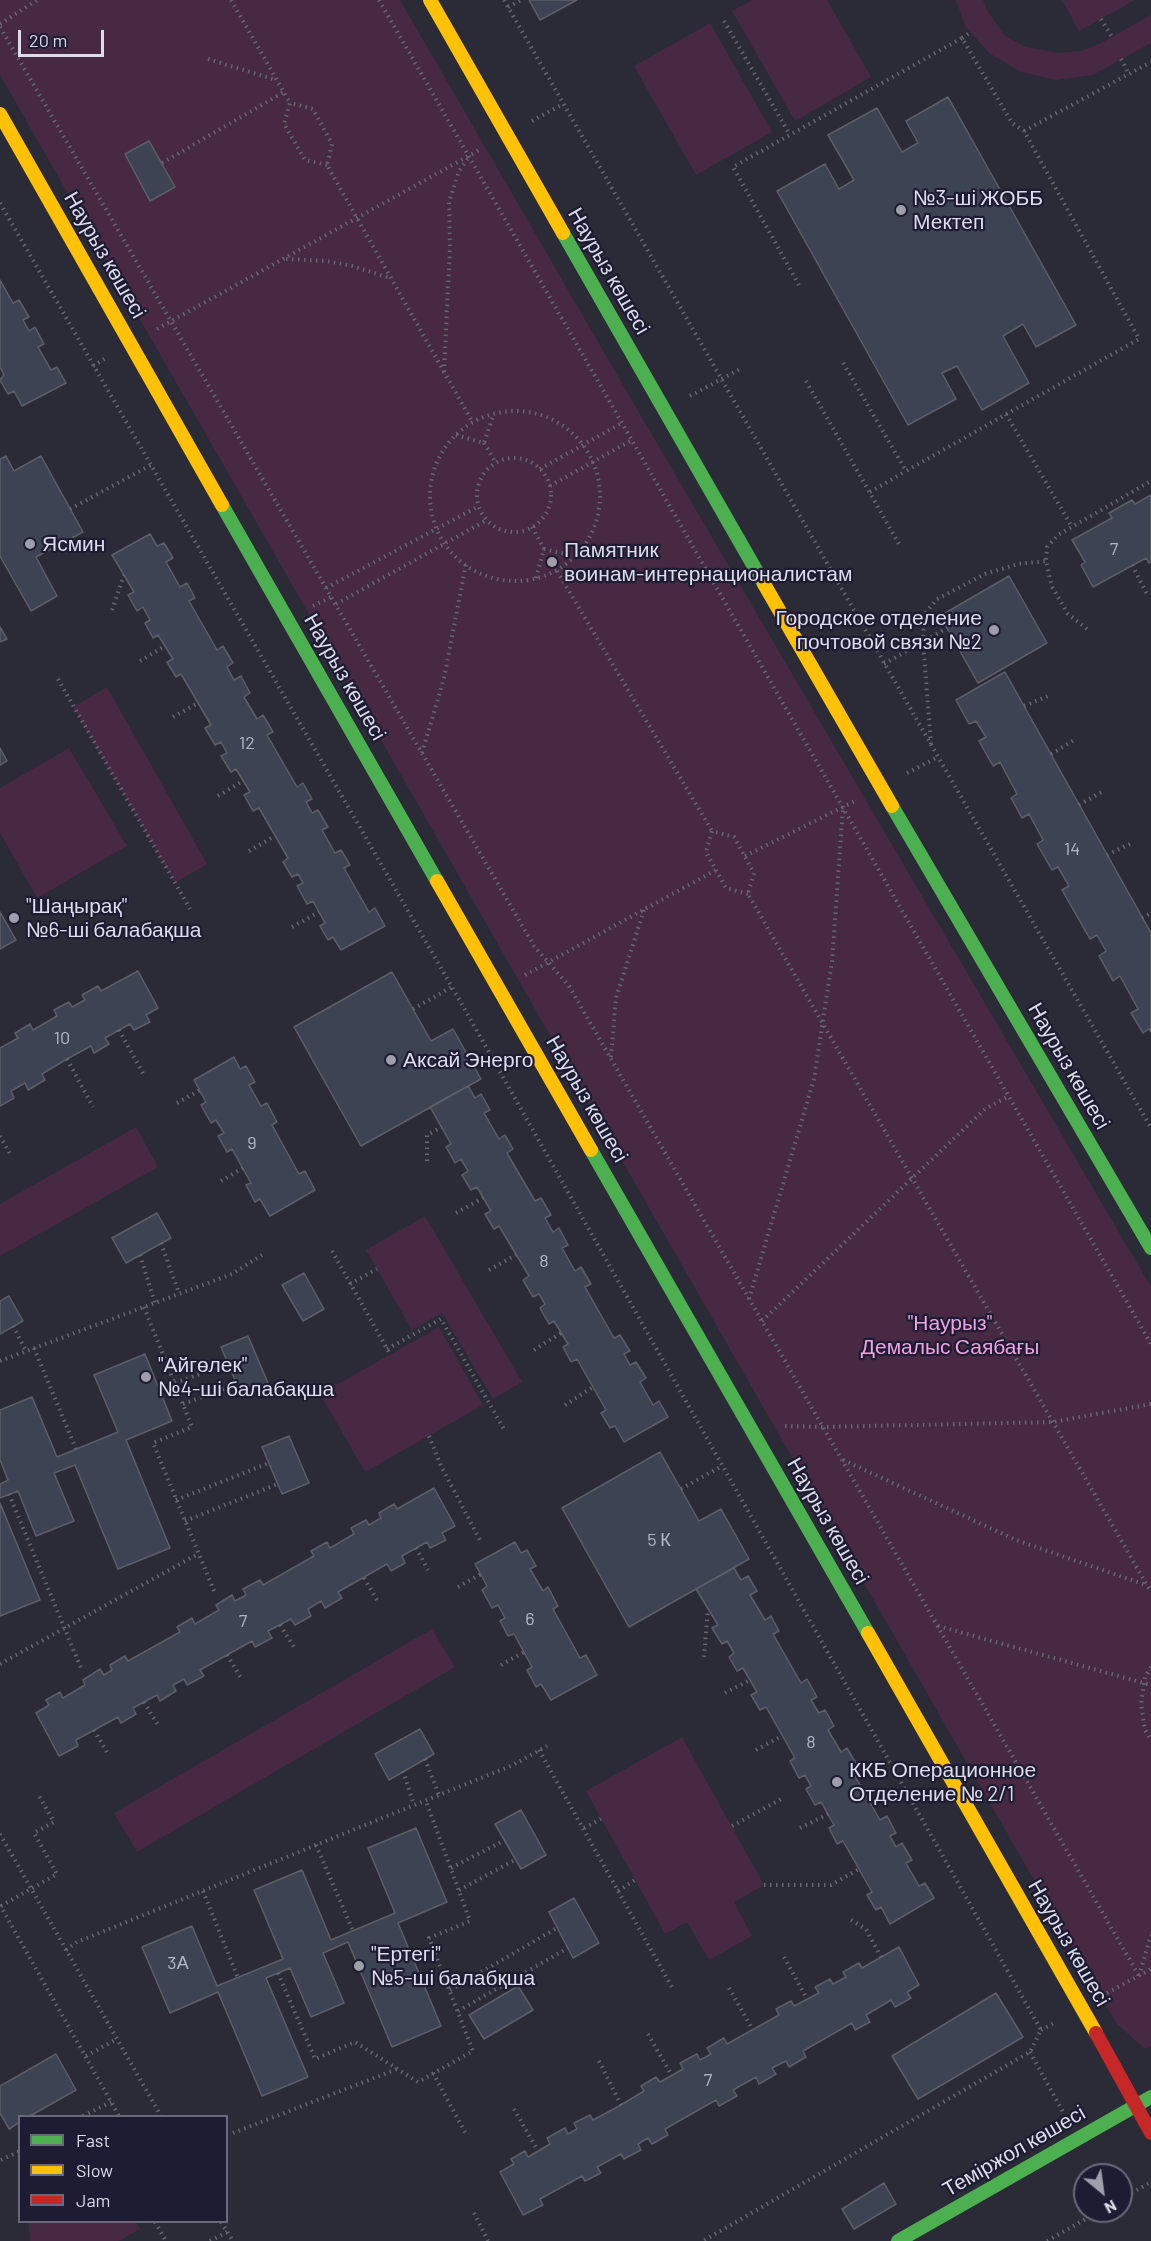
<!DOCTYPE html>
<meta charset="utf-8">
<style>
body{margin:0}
#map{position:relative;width:1151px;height:2241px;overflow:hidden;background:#2b2a37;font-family:Barlow,sans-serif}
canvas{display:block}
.legend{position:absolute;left:18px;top:2115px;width:210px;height:108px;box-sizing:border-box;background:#1d1c32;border:2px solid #69697c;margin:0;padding:8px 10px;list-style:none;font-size:18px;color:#dcdceb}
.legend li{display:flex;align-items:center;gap:12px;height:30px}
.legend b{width:30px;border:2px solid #69697c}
.north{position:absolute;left:1073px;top:2163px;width:60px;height:60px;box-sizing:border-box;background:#1d1c32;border:2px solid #69697c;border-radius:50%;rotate:151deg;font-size:16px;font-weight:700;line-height:24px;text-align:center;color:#dcdceb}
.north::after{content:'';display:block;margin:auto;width:21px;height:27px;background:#9e9eac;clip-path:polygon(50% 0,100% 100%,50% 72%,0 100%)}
.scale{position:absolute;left:18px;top:30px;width:86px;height:27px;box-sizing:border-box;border:3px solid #dcdceb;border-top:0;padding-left:8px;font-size:18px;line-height:21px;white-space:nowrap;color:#dcdceb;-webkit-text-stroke:4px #1d1c32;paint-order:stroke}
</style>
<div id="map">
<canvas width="1151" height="2241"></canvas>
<ul class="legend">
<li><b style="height:8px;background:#4caf50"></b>Fast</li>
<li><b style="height:8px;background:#ffc107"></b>Slow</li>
<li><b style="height:8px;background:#c62828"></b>Jam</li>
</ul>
<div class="north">N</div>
<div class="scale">20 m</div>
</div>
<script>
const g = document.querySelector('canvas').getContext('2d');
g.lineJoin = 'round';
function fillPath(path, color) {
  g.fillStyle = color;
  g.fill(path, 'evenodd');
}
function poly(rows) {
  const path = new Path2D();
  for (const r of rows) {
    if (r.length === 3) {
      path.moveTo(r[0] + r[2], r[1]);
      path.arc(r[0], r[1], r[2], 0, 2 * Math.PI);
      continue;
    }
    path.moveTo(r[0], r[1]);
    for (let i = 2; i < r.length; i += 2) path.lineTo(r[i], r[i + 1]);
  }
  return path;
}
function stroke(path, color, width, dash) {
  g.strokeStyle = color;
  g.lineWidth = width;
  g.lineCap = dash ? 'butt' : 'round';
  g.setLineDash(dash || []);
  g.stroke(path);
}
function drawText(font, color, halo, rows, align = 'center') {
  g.font = font + ' Barlow,sans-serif';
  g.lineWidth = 4.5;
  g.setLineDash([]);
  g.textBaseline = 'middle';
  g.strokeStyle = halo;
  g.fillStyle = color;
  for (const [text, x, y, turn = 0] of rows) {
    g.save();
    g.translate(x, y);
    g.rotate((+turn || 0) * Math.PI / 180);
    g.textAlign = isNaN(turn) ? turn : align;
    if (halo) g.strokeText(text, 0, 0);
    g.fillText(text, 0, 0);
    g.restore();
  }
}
fillPath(poly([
 [0,0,400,0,634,404,1151,1287,1151,2046,1145,2049,1116,2023,0,75],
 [752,0,827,0,871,77,795,121,732,11],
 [956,0,983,0,987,10,1004,35,1026,47,1059,53,1081,51,1101,43,1151,15,1151,43,1093,75,1056,80,1021,72,989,53,965,26],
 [1062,0,1135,0,1079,31],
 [710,23,772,132,696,175,634,66],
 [107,687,207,864,175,883,73,707],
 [69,748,127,846,37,898,0,833,0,788],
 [136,1127,158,1167,0,1256,0,1204],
 [425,1216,522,1382,493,1399,442,1313,412,1330,366,1250],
 [439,1327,483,1405,365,1472,320,1394],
 [432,1629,455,1667,137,1852,114,1813],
 [682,1737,764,1885,734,1902,752,1936,709,1960,687,1922,665,1934,586,1791],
 [29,2222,136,2222,140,2229,119,2241,30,2241]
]), '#472943');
const building = poly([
 [529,0,577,0,540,20,529,0],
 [948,97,1076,325,1036,347,1023,324,1003,336,1029,383,982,410,957,366,942,373,956,399,908,425,777,191,825,164,839,189,854,180,828,135,877,108,902,152,918,143,906,121,948,97],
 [149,141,175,187,150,201,125,154,149,141],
 [0,280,13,303,19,300,29,317,23,320,29,331,35,327,44,344,38,347,51,370,57,367,66,383,22,406,14,391,8,394,0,380,4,375,0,367,0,280],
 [6,456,14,471,41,456,83,532,36,557,57,596,31,611,0,556,0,459,6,456],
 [1151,495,1151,562,1149,563,1146,558,1093,587,1081,565,1085,562,1072,540,1112,518,1109,513,1132,500,1135,504,1151,495],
 [150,534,157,546,164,543,173,558,166,562,180,587,187,583,195,598,189,601,217,650,223,646,233,663,227,667,234,680,241,676,250,693,244,697,257,719,263,715,273,732,267,735,297,787,303,783,312,799,306,802,312,813,318,810,328,827,322,830,335,853,341,850,350,865,344,868,369,912,375,908,385,926,341,950,333,937,328,940,320,926,325,923,313,901,307,904,297,886,303,883,298,874,292,877,283,862,288,858,259,808,253,811,244,795,250,792,236,769,231,772,221,756,227,753,221,742,215,745,205,728,211,725,181,674,176,677,167,662,173,659,158,635,153,638,145,623,150,620,143,607,137,611,128,595,134,592,112,555,150,534],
 [1009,576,1047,643,978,683,940,616,1009,576],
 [0,627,7,639,0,642,0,627],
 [1005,672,1151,933,1151,1032,1149,1029,1143,1033,1131,1013,1138,1009,1120,976,1113,981,1099,956,1106,951,1097,935,1090,939,1062,890,1069,886,1058,867,1052,870,1037,844,1043,840,1029,814,1022,818,1011,798,1017,794,1000,762,993,766,979,741,986,737,976,721,969,724,956,700,1005,672],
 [0,748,7,761,0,765,0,748],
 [0,912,16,940,0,949,0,912],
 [138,971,158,1008,146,1015,150,1022,134,1030,130,1024,119,1030,105,1038,109,1044,94,1053,91,1046,67,1059,42,1074,45,1080,28,1090,25,1083,11,1091,14,1098,0,1106,0,1048,18,1038,15,1033,30,1024,33,1030,57,1016,54,1010,69,1002,72,1007,85,1000,82,995,98,986,101,991,138,971],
 [392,972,431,1041,453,1029,481,1079,361,1146,294,1027,392,972],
 [234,1057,240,1069,246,1066,255,1082,249,1085,261,1106,267,1103,277,1122,272,1125,299,1174,305,1171,315,1190,270,1216,260,1199,255,1202,246,1185,251,1183,232,1149,227,1152,218,1136,224,1133,216,1120,211,1123,201,1105,206,1102,194,1080,234,1057],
 [468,1086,475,1098,481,1094,490,1110,484,1113,499,1139,505,1135,513,1149,507,1153,535,1201,541,1198,551,1215,545,1218,553,1232,559,1228,568,1245,562,1248,575,1271,581,1267,591,1284,585,1287,614,1338,620,1335,630,1351,624,1354,630,1365,636,1362,646,1378,640,1382,653,1405,659,1401,668,1417,624,1442,615,1426,610,1428,601,1413,606,1410,577,1359,571,1362,563,1347,568,1344,554,1321,549,1324,540,1308,545,1304,539,1294,533,1297,523,1280,529,1276,499,1226,494,1229,485,1214,491,1211,477,1187,471,1190,462,1175,468,1171,461,1159,455,1163,446,1147,451,1144,430,1107,468,1086],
 [157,1213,171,1238,126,1263,112,1238,157,1213],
 [304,1273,324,1309,303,1321,282,1285,304,1273],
 [9,1296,23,1321,0,1334,0,1301,9,1296],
 [248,1336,268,1383,241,1394,221,1347,248,1336],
 [145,1354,172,1421,126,1440,170,1548,118,1569,75,1465,54,1473,74,1521,36,1536,18,1491,0,1498,0,1484,8,1480,0,1460,0,1410,32,1397,57,1457,118,1432,94,1375,145,1354],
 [289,1436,309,1483,282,1494,262,1447,289,1436],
 [660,1452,699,1521,721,1509,749,1559,629,1627,562,1508,660,1452],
 [434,1488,455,1526,442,1533,446,1540,430,1548,427,1542,402,1556,405,1563,391,1571,387,1564,338,1592,342,1598,325,1608,321,1601,308,1609,311,1616,295,1625,291,1619,268,1631,272,1638,255,1647,252,1641,200,1670,204,1676,187,1685,184,1679,173,1685,176,1691,160,1701,157,1695,133,1708,136,1714,121,1723,118,1717,76,1740,78,1746,59,1756,36,1713,49,1705,46,1700,60,1692,63,1698,85,1685,83,1680,100,1669,104,1675,112,1670,110,1665,125,1656,128,1661,180,1632,177,1627,192,1618,195,1624,219,1610,216,1605,232,1595,235,1601,246,1595,243,1589,260,1580,263,1585,314,1556,311,1551,327,1542,330,1548,354,1534,351,1528,366,1520,369,1525,381,1518,379,1513,394,1504,397,1509,434,1488],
 [0,1503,40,1600,0,1616,0,1503],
 [515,1542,521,1553,527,1550,536,1566,530,1569,543,1591,548,1587,558,1606,553,1609,580,1658,586,1655,597,1675,551,1700,541,1684,536,1687,527,1670,532,1667,514,1634,508,1636,500,1621,505,1618,498,1605,492,1608,482,1590,487,1586,475,1564,515,1542],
 [734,1568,741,1580,748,1576,757,1591,750,1595,765,1620,771,1616,779,1631,773,1634,801,1683,807,1679,817,1697,811,1700,819,1713,825,1710,834,1726,828,1730,841,1752,847,1748,857,1765,851,1769,880,1820,887,1816,896,1833,890,1836,896,1847,902,1843,912,1860,906,1863,919,1886,925,1883,934,1898,890,1924,881,1907,876,1910,867,1895,872,1892,843,1841,837,1844,829,1828,834,1825,821,1802,815,1805,806,1789,811,1786,805,1775,799,1778,790,1761,795,1758,766,1707,760,1710,751,1695,757,1692,743,1668,737,1671,729,1657,734,1653,727,1641,722,1644,712,1628,718,1625,696,1589,734,1568],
 [420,1729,434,1754,389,1780,375,1754,420,1729],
 [521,1810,546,1855,521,1869,495,1824,521,1810],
 [416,1828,447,1902,398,1923,441,2026,392,2047,348,1942,323,1953,344,2003,311,2017,290,1968,266,1978,308,2077,262,2096,218,1992,170,2013,142,1947,192,1926,217,1986,283,1959,254,1890,302,1870,331,1940,395,1913,368,1848,416,1828],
 [574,1898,599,1943,573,1958,549,1912,574,1898],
 [899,1947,919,1985,907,1992,911,1998,895,2007,891,2000,866,2015,870,2022,855,2030,852,2023,803,2051,806,2057,789,2067,786,2061,772,2068,776,2074,759,2084,756,2077,733,2090,737,2096,719,2106,716,2100,665,2129,668,2135,652,2144,648,2138,638,2144,641,2150,624,2159,621,2154,597,2167,601,2173,585,2181,582,2176,540,2199,543,2205,523,2215,500,2172,514,2164,511,2159,525,2151,528,2157,550,2144,547,2138,565,2128,568,2134,577,2129,574,2123,590,2115,593,2120,621,2105,644,2091,641,2086,656,2077,660,2082,683,2069,680,2063,697,2054,700,2060,711,2054,707,2048,724,2038,727,2044,779,2015,776,2009,791,2001,794,2006,819,1993,815,1987,830,1979,833,1984,846,1977,843,1972,859,1963,862,1968,899,1947],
 [518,1986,533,2010,484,2039,469,2015,518,1986],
 [996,1993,1023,2037,918,2099,892,2056,996,1993],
 [56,2054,76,2090,30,2116,20,2116,20,2122,9,2129,0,2113,0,2086,56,2054],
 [884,2183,896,2204,854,2229,842,2209,884,2183]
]);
fillPath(building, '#3e4353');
stroke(building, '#5c5e68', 1.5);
stroke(poly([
 [231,0,290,103],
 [379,0,1151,1344],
 [504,0,1151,1128],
 [508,7,521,0],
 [1101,19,1112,37],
 [724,21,790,135],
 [0,24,37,0],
 [0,27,534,946,569,986,1139,1976],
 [962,38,971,32],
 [208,59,276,80],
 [1121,59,1129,74],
 [532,121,563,104],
 [1024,131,1151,62],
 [162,163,284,92],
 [327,165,305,160,284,124,290,103,313,109,332,144,327,165,473,423],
 [0,203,464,1008,1041,2030,1030,2052,703,2241],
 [286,259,327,261,352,266,390,278],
 [799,285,733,167,962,38,1012,123,1024,131,1139,339,906,471,842,361],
 [157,329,481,149],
 [93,366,106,358],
 [444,372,450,247,449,202,459,171,469,157],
 [806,381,899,544],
 [690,396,742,368],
 [515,496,85],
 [1006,414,1072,527],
 [456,435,484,443,493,416],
 [484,443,496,463],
 [514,495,37],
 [540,469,622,423],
 [550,486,632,440],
 [870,492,906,471],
 [70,509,151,465],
 [532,527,544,549],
 [1132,565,1148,596],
 [557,571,712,831],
 [536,578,544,549,574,556],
 [326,588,479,506],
 [336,604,487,520],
 [313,606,331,597],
 [112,610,124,575],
 [1087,629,1068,614,1052,587,1046,561,1047,547,1058,535,1151,481],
 [140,661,165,646],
 [884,664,947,628],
 [58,679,190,909],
 [1024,706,1051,695],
 [173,717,198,703],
 [931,744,923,642,924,615,937,599,985,574,1018,564,1046,561],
 [422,753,444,678,466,564],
 [1051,754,1076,739],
 [907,773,938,757],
 [218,796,243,781],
 [1079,805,1105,790],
 [249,851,275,836],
 [1107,855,1134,842],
 [745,856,855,801],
 [748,894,726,888,706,852,712,831,734,837,754,873,748,894,1151,1592],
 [1142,918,1151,913],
 [292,927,319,912],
 [525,975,716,870],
 [413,1009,452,987],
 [119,1030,145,1077],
 [611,1057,616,998,644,910],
 [67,1059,93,1107],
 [177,1103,200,1090],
 [0,1136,10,1154],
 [427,1161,427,1135,442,1127],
 [221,1181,243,1168],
 [456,1213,483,1198],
 [161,1243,179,1293],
 [332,1251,390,1354],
 [140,1255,155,1303],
 [489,1270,516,1255],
 [350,1284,377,1269],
 [749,1299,814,1079,832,961,843,808],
 [144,1307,192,1427,153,1443,215,1593],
 [762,1321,985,1109,1009,1096],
 [13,1326,26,1351],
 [34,1348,76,1449],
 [387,1349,441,1319,505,1431],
 [534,1350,561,1333],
 [0,1361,232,1274,262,1255],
 [175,1383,228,1364],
 [183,1404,237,1384],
 [565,1405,593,1387],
 [785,1426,823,1427,1053,1422,1151,1404],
 [429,1436,441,1466,480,1540],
 [843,1460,1016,1540,1146,1585],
 [681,1489,722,1466],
 [9,1494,81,1668],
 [176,1500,269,1463],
 [185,1521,278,1484],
 [416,1548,428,1570],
 [364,1578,377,1600],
 [458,1587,481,1574],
 [280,1625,294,1647],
 [938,1626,1151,1685],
 [227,1655,241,1678],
 [704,1657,708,1609],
 [0,1664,198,1554],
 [501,1665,524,1652],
 [1151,1667,1145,1677,1141,1704,1145,1730,1151,1740],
 [725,1693,750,1680],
 [144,1702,158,1725],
 [94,1730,108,1754],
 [539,1750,673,1989],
 [756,1750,782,1736],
 [425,1759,439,1795],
 [403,1771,414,1805],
 [732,1826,783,1798],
 [584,1828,601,1819],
 [800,1828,828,1814],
 [0,1834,161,2116],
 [316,1845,353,1931],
 [451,1868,505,1840],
 [764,1885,831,1885,859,1869],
 [459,1890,515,1860],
 [203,1891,238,1978],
 [618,1891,635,1880],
 [0,1905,119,2116],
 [1,1906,57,1874,34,1833,54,1822,38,1794],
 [851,1920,866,1929,881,1957],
 [66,1950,77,1942,513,1765,547,1746],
 [784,1957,807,1999],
 [278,1973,315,2059,355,2042,418,2082,473,2051,429,1938,470,1921,426,1801],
 [1139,1976,1151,1935],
 [729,1988,753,2030],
 [450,1990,557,1928],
 [1107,1993,1151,1969],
 [458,2011,568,1948],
 [1041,2030,1056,2022],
 [648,2034,672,2076],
 [1030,2052,1063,2112],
 [86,2056,117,2039],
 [599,2061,621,2105],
 [433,2073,467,2136],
 [514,2109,538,2151],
 [83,2116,111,2102],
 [233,2133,397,2069],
 [1,2160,20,2151],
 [1093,2165,1099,2175],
 [1121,2199,1151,2182],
 [474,2213,488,2241],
 [155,2222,166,2241],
 [221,2222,233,2241],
 [210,2241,227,2232],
 [1047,2241,1100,2211]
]), '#676770', 4, [1.5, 4.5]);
stroke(poly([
 [563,233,764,584],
 [222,505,437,881],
 [892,806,1151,1248],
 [591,1150,868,1633],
 [898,2241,1151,2097]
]), '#4caf50', 14);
stroke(poly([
 [430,0,563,233],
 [0,114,222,505],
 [764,584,892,806],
 [437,881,591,1150],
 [868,1633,1096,2033]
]), '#ffc107', 14);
stroke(poly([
 [1096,2033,1151,2133]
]), '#c62828', 14);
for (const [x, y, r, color] of [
 [901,210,6,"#9e9eac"],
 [30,544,6,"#9e9eac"],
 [552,562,6,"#9e9eac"],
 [994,630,6,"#9e9eac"],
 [14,918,6,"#9e9eac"],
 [391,1060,6,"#9e9eac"],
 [146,1377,6,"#9e9eac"],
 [837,1782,6,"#9e9eac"],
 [359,1966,6,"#9e9eac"]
]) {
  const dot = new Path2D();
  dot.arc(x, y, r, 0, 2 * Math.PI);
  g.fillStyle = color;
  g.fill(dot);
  stroke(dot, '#1d1c32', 2);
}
drawText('18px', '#b4b6c5', null, [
 ["7",1114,549],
 ["12",247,743],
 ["14",1072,849],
 ["10",62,1038],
 ["9",252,1143],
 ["8",544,1261],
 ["5 К",659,1540],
 ["6",530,1619],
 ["7",243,1621],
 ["8",811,1742],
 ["3А",178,1963],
 ["7",708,2080]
]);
drawText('21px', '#dcdceb', '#1d1c32', [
 ["№3-ші ЖОББ",913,198],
 ["Мектеп",913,222],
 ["Ясмин",42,544],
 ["Памятник",564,550],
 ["воинам-интернационалистам",564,574],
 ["Городское отделение",982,618,"right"],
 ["почтовой связи №2",982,642,"right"],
 ["\"Шаңырақ\"",26,906],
 ["№6-ші балабақша",26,930],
 ["Аксай Энерго",403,1060],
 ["\"Айгөлек\"",158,1365],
 ["№4-ші балабақша",158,1389],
 ["ККБ Операционное",849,1770],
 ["Отделение № 2/1",849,1794],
 ["\"Ертегі\"",371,1954],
 ["№5-ші балабқша",371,1978]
], 'left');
drawText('21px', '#dcdceb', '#1d1c32', [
 ["Наурыз көшесі",105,255,60],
 ["Наурыз көшесі",609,271,60],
 ["Наурыз көшесі",345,677,60],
 ["Наурыз көшесі",1069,1066,60],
 ["Наурыз көшесі",587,1099,60],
 ["Наурыз көшесі",828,1521,60],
 ["Наурыз көшесі",1069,1943,60],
 ["Теміржол көшесі",1014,2151,-30]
]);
drawText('21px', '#f0a1e0', '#1d1c32', [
 ["\"Наурыз\"",950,1323],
 ["Демалыс Саябағы",950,1347]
]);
</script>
